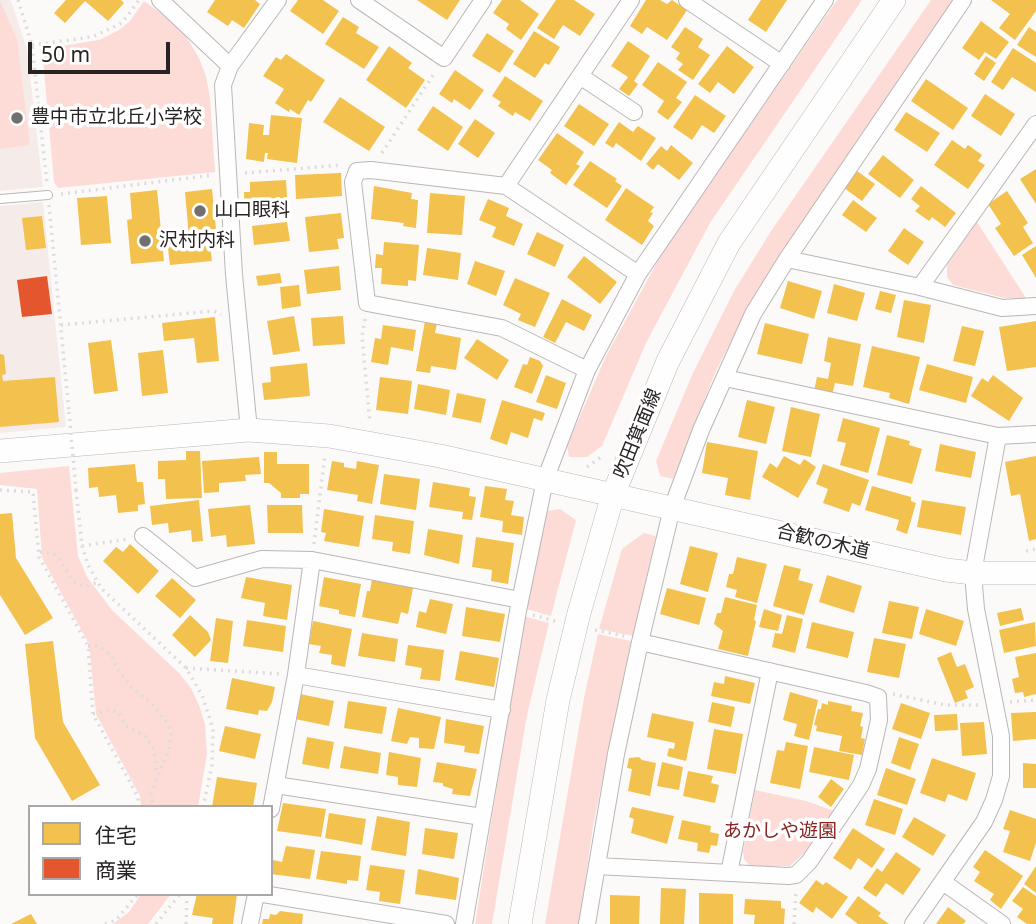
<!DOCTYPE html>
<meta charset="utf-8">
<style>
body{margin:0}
#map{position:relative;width:1036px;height:924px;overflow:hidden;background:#fcfaf9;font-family:"Noto Sans","Noto Sans JP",sans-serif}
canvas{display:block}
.legend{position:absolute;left:28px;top:805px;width:245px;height:91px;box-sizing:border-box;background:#fff;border:2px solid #a9a7a7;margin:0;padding:9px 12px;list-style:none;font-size:21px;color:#282424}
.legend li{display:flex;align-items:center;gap:14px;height:35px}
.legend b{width:35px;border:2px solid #a9a7a7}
.scale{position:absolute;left:28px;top:42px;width:142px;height:32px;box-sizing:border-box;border:4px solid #282424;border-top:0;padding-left:9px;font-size:21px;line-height:24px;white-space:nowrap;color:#282424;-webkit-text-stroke:5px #fff;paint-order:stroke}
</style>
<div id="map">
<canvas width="1036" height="924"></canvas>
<ul class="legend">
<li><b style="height:19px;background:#f2c14e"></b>住宅</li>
<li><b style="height:19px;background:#e4572e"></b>商業</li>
</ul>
<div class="scale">50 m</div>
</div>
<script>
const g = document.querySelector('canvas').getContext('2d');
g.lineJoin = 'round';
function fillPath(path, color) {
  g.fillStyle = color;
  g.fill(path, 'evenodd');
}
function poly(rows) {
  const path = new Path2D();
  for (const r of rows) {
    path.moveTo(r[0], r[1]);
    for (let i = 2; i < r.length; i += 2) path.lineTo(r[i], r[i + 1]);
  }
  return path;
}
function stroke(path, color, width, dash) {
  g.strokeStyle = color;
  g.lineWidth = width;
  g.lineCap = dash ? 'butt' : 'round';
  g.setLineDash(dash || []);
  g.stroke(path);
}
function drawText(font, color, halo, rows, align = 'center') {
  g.font = font + ' "Noto Sans","Noto Sans JP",sans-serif';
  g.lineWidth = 7;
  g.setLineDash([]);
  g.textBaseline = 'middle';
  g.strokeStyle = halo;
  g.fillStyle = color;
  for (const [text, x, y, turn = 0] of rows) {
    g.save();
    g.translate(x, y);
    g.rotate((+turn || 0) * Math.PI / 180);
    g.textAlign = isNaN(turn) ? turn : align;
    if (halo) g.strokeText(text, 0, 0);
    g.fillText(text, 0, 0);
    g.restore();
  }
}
fillPath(poly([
 [0,0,10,0,13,6,27,49,43,187,0,191],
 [43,202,66,427,0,433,0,206]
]), '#f5ecea');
fillPath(poly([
 [837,0,862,0,710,223,646,343,602,446,587,457,569,457,567,446,606,356,666,246],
 [931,0,955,0,779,256,747,309,715,373,673,479,660,476,656,461,692,375,734,291,771,231],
 [0,1,17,39,30,145,0,149],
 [144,1,171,20,187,38,199,58,206,76,210,98,215,172,58,188,54,182,42,49,99,40,119,30,130,21],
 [977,222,1026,298,1004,298,953,285,947,277,947,265],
 [69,466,78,556,87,577,112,610,180,674,191,688,199,705,205,724,207,754,198,807,141,807,140,796,96,714,89,644,42,558,37,489,0,485,0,473],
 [560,509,576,520,551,616,526,609,547,511],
 [644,533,656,536,633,636,599,629,621,552,623,548],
 [524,616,549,623,527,715,492,924,475,924],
 [598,634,631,641,593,826,579,924,545,924,584,698],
 [755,790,806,801,834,811,804,853,790,866,756,866,749,865,744,859,743,852],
 [141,894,171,894,148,924,113,924,129,912]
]), '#fddcd7');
fillPath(poly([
 [66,0,121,0,124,3,108,21,85,1,65,23,54,13],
 [215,0,255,0,260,4,244,28,232,20,228,26,207,12],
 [298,0,323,0,339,11,323,34,290,11],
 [417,0,460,0,447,20],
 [502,0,520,0,539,14,521,40,506,29,509,24,493,13],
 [556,0,574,0,595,14,580,36,563,25,554,39,537,28],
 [646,0,660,0,667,4,672,0,687,10,667,40,647,27,642,34,630,26],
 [761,0,787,0,766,32,748,20],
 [991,0,1036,0,1036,11,1015,40,999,28,1010,14],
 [343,17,359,27,356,33,379,47,364,69,325,44],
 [981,21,1009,42,996,59,985,52,979,60,962,48],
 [685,27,703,39,698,47,710,55,693,80,678,70,683,64,676,59,680,53,671,47],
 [1029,27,1036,32,1036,57,1017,45],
 [534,31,560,47,549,65,545,63,535,78,513,64],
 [487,33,514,51,500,73,472,56],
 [628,41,650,56,634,81,638,84,629,96,619,89,628,77,611,66],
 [389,46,412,63,408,68,425,80,406,108,366,80],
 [727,46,754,67,734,94,718,82,710,93,698,84],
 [1013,48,1036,63,1036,92,1012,77,1003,90,991,82],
 [286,54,325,80,311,102,308,100,299,115,290,109,289,112,275,103,284,89,263,76,276,57,281,60],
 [986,56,996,63,984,81,974,74],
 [658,62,687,82,676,98,682,102,668,120,657,112,664,101,642,85],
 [455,70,484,90,470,110,454,99,452,103,439,94],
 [505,76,543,101,530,121,515,112,513,116,498,106,501,102,492,96],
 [926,79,968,108,953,130,911,101],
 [985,94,1015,114,1001,136,971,116],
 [695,95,726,116,714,133,702,125,692,140,673,127],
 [340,97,385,127,369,151,323,122],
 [579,104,609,124,594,146,564,126],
 [433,106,463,127,448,151,417,130],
 [906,112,940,133,927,152,894,130],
 [271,115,302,118,297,163,267,159,268,153,265,153,264,162,246,159,249,123,264,125,263,135,269,135],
 [475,119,495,133,478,158,458,144],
 [619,122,633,132,638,126,656,138,641,161,616,143,613,148,605,143],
 [557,133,584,152,576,164,580,166,566,185,550,173,552,170,538,160],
 [952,140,965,149,968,145,982,155,978,161,985,165,968,189,934,165],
 [671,145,693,163,679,180,658,164,653,170,646,164,661,146,667,151],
 [883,155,914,180,900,198,868,174],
 [590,161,617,179,615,181,622,186,607,208,573,185],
 [1036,169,1036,204,1020,179],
 [857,171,875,184,862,201,844,188],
 [341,173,342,196,296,199,295,175],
 [286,180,288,212,245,215,244,192,250,192,250,182],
 [374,186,412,193,411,199,418,200,416,228,403,226,404,223,371,219],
 [921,186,956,213,945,227,932,217,929,221,915,211,920,206,911,199],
 [626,188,654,207,650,212,653,213,648,221,654,226,642,245,605,220],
 [212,189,216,229,208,230,212,261,170,265,167,240,189,237,185,192],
 [157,190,164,261,131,264,127,220,132,219,130,193],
 [1007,191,1028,223,1023,227,1033,243,1014,256,995,228,1001,224,988,204],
 [430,193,465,196,462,235,427,233],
 [107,196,111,243,81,245,77,198],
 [488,199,509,208,506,216,523,224,514,246,492,237,496,227,479,220],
 [853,200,877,218,866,232,842,215],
 [341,213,344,238,337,239,339,249,309,252,305,217],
 [42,216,46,248,26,250,22,218],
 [287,222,290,241,254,245,252,226],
 [904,228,924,242,908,265,888,251],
 [537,232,564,245,555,267,527,254],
 [384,242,419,245,416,281,408,280,408,286,381,284,382,268,375,268,376,254,383,255],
 [1036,246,1036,278,1022,255],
 [427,248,461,253,458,280,423,275],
 [584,256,617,282,600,304,567,277],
 [475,261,505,271,496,296,467,284],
 [339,266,341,290,307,294,304,270],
 [280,273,282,283,258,286,256,276],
 [515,278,550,293,535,327,518,320,521,314,503,305],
 [788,281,822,291,814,319,780,308],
 [834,284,865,293,857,321,827,313],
 [299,285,301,306,282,309,280,287],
 [880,291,896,295,891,313,875,309],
 [562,299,592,315,584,331,566,322,555,343,543,337],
 [904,300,931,305,924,343,897,337],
 [294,316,300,351,273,355,267,321],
 [343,316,345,344,313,346,311,318],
 [215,317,219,361,197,363,194,338,164,341,162,323],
 [425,321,437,323,435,333,461,338,456,370,431,366,430,373,416,371],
 [1036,321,1036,367,1007,371,999,327],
 [765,323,809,334,802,364,757,354],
 [383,325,416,330,413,351,391,347,388,365,371,362,375,338,381,339],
 [962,326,984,331,975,366,953,361],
 [828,337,861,344,853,386,835,383,832,395,814,391,817,377,828,379,831,363,824,361],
 [477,339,509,360,497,380,464,358],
 [111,340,118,391,94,394,88,343],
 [872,346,920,357,909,404,889,398,890,393,863,387],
 [163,350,168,393,142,396,138,353],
 [0,354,4,355,6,374,2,375,3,381,55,377,59,422,0,427],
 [530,357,540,361,543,366,532,394,514,387,523,364,527,365],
 [307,363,310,396,264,400,262,383,271,382,270,367],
 [927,364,973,377,966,403,919,390],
 [546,375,566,383,557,409,536,402],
 [993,375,1023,398,1009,421,971,396,982,378,988,382],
 [380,377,412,381,408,414,376,410],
 [418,384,450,390,446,415,414,409],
 [457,393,486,399,481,423,452,417],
 [502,400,545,413,542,421,534,418,528,438,511,432,507,445,490,439],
 [747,400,775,407,766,444,738,437],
 [791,407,820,414,811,457,782,451],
 [843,418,880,428,868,473,840,465,846,443,837,441],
 [887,435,910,441,909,445,922,449,912,484,877,475],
 [707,442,758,451,750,500,725,495,728,478,702,473],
 [940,444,976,452,971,478,935,471],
 [186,451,200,451,202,498,166,499,165,479,158,479,158,461,186,460],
 [264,452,277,452,277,464,309,464,309,494,300,494,300,498,281,498,281,493,269,483,264,483],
 [784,456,800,465,804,459,816,467,798,498,762,477,770,463,777,468],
 [1036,456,1036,539,1029,541,1020,494,1011,496,1005,462],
 [259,457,261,474,245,475,246,481,219,483,219,492,204,493,202,461],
 [332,461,344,463,344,467,356,469,357,461,379,465,372,504,357,501,358,495,327,490],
 [135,464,137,482,143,482,145,504,138,505,138,511,118,513,116,495,99,497,98,487,89,488,88,468],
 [823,464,869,480,860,506,852,503,849,512,823,503,828,489,816,484],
 [384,474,420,479,416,510,380,504],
 [433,482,470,488,469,496,476,497,472,520,462,519,463,512,429,507],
 [485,486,507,489,505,500,514,501,511,515,524,517,522,535,502,532,503,521,480,517],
 [872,486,911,497,911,501,916,503,907,534,896,530,899,520,865,510],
 [199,500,203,541,192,542,191,530,169,533,168,523,152,525,150,506],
 [922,500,966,507,961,535,917,527],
 [250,505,255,544,227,547,226,535,211,537,208,509],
 [267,505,302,505,303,533,268,533],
 [324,509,364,516,359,547,324,541,326,533,321,532],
 [12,513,16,558,53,618,25,635,0,595,0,514],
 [375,515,414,521,410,554,392,551,393,542,372,539],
 [428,529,463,535,459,564,424,555],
 [476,537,514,543,508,584,491,581,492,570,472,567],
 [130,544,159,571,138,594,103,561,116,547,123,552],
 [690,546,718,553,708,592,680,584],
 [737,557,767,564,757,603,735,597,737,590,726,587,729,574,733,574],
 [784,565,801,569,798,580,813,584,804,615,773,606],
 [827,575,862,586,854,613,819,602],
 [246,577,292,585,287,620,263,616,265,603,241,598],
 [324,577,361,584,355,617,339,614,339,610,319,606],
 [172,578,196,600,180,618,155,596],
 [372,579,413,588,408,614,401,612,398,624,362,617,367,591,370,591],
 [667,588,706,598,699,625,660,614],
 [725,597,757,605,754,620,756,621,748,656,718,649,723,631,714,624,717,613,721,613],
 [430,599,453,604,446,634,416,627,419,611,426,613],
 [889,601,919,607,912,639,882,633],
 [466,607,505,614,500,642,462,636],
 [1021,608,1024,620,1000,626,997,613],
 [764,609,782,615,778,631,759,627],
 [926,609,964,621,956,646,919,634],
 [190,615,208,632,211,640,195,657,172,635],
 [787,615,803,619,795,653,772,647,775,633,782,634],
 [216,618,233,621,228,663,210,661],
 [247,620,286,626,283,652,243,646],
 [313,621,352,629,345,667,331,664,332,655,319,653,321,646,309,644],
 [812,622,854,632,848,658,806,648],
 [1035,622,1036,646,1004,653,999,630],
 [362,633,398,639,395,662,358,656],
 [874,638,906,644,899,678,867,672],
 [53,641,63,722,100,785,72,801,35,738,25,644],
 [408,645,444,650,440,681,420,679,422,668,405,665],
 [460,651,499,658,494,687,455,680],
 [951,652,957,667,965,664,974,687,965,691,968,698,955,703,937,658],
 [1036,653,1036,694,1024,697,1023,692,1015,693,1012,679,1019,677,1015,657],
 [725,676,755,683,750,704,711,696,714,682,724,684],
 [232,678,275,687,272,702,267,711,259,710,258,715,226,709],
 [790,692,818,700,809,740,794,736,797,724,783,720],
 [300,694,334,701,329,726,295,719],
 [348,701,387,707,382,734,344,728],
 [828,701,852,706,851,711,863,713,860,726,863,727,861,738,865,739,862,755,839,751,842,736,816,731,817,726,814,725,818,709,821,709,822,703,828,705],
 [712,702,735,707,731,727,708,722],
 [901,703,930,713,921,739,892,729],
 [398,708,441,717,434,749,419,748,419,738,410,737,407,744,391,741],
 [1036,712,1036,739,1013,741,1011,713],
 [652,713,694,722,686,761,667,756,669,748,674,749,675,743,647,737],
 [957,714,958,730,935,731,934,715],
 [446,719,484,726,479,754,464,752,465,746,444,743],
 [984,722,987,754,962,756,960,723],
 [225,726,261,734,255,759,219,751],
 [714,729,743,734,736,774,707,769],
 [307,737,334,742,329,769,302,764],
 [899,737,919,744,910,770,891,763],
 [786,742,808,746,800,789,770,783,777,750,784,751],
 [344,746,381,753,378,774,340,768],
 [814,747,854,755,849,780,809,772],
 [389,752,421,758,417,787,398,785,398,777,386,775],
 [639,757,642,760,656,763,650,796,628,791,632,769,627,768,629,758],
 [932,758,976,773,967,801,948,794,945,802,920,793],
 [437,762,477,769,470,796,452,794,453,789,443,786,443,783,433,782],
 [662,762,683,767,679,790,657,786],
 [1023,763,1036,764,1036,788,1023,788],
 [886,768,916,779,907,805,877,795],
 [688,771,713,776,711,783,719,785,715,803,683,796],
 [217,777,257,783,253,807,212,807],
 [831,779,844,789,831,807,818,797],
 [874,799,903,809,895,835,865,825],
 [283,803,326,809,321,837,277,831],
 [632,807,674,816,667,844,631,833,634,819,629,817],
 [1010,810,1036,819,1036,843,1030,861,1003,852,1010,831,1003,829],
 [329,813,366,819,362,845,325,838],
 [377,816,410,822,406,856,371,850],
 [914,817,946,835,933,856,902,837],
 [682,820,711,826,710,832,719,834,717,846,711,845,709,853,697,851,698,843,678,839],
 [425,828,458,833,454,859,422,854],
 [853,828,885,849,872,868,858,858,851,870,833,858],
 [286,846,315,850,310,879,271,874,273,860,282,862],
 [985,850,1023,876,1001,909,990,900,994,894,974,881,980,872,973,867],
 [321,851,361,856,358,881,347,880,347,884,316,879],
 [896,852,921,869,903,895,886,883,876,897,863,888,877,868,882,872],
 [370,865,405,870,400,904,379,901,380,892,366,890],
 [1036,866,1036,893,1024,884],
 [418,869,459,878,456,900,415,894],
 [816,880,823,885,826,882,848,897,832,919,816,907,813,913,799,903],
 [1023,887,1036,896,1036,924,1027,924,1017,917,1023,909,1012,901],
 [661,888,686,889,684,924,660,924],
 [699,893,733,894,733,924,699,924],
 [197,894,237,894,233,924,212,924,213,918,192,915],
 [610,895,640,896,639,924,610,924],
 [858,896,881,913,878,916,889,924,858,924,845,914],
 [745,899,781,901,781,908,785,909,784,924,754,924,755,915,744,914],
 [948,907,966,921,963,924,936,924],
 [280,911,303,914,302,924,262,924,263,919,269,919,270,914,276,915],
 [31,914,37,924,11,924]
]), '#f2c14e');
fillPath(poly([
 [47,276,52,314,22,317,17,280]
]), '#e4572e');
const lane = poly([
 [0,199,48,195]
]);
const street = poly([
 [160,0,230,66],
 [359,0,444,58,483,0],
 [687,0,782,64],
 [580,76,634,112],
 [506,186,631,0],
 [787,259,920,287,1002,308,1036,306],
 [920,287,1036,124],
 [587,370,502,328,367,303,353,182,357,171,371,170,506,186,638,274],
 [725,378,998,436,1036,434],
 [249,430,234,275,223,85,230,66,278,0],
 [143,536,195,578,262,559,312,560,520,600],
 [296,675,502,710],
 [276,785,482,817],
 [271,809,296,675,312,560],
 [597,866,788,876,796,875,809,862,861,785,868,769,879,720,878,697,866,693,640,642],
 [729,873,770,671],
 [943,882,1002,924],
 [263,894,446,924],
 [250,924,256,894],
 [464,924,518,611,545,480,587,370,638,274,825,0],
 [587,924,616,754,640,642,672,508,701,430,753,314,787,259,963,0],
 [913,924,984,822,994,800,1001,776,1001,736,976,609,973,573,998,436]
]);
const secondary = poly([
 [0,451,249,430,329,436,440,456,946,570,973,573,1036,573],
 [520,924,558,700,579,613,613,495,668,361,729,243,894,0]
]);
stroke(lane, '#b9b6b6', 10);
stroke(street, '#b9b6b6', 18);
stroke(secondary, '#b9b6b6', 24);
stroke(poly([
 [18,0,32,45,47,184],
 [32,45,92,37,122,23,139,0],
 [382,153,435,72],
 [245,173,342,165],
 [61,194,213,175],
 [49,205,69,412],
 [365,319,362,336,370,423],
 [61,325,214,311,221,315],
 [587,467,604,455],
 [0,490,33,492,39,557,88,646,93,714,138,797,138,807],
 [76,490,82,546,88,565,101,588,186,668,202,695,213,729,212,765,203,807],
 [314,544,325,455],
 [82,546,128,539],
 [1026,551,1036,549],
 [40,552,53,553,58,557,73,581,80,585,87,586,98,582],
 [533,615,555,621],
 [595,630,624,636],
 [88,646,98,646,111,655,119,671,131,687,153,705,167,723,171,732,169,751,154,785,152,794,153,807],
 [186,668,281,674],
 [893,694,945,705,978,705],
 [1010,702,1036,700],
 [93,714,110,710,118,712,126,726,145,736,154,750,157,775],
 [105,924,116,920,138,894],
 [156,924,180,894],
 [186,924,187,894],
 [794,924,796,891]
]), '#dddcdc', 3.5, [2, 5]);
stroke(lane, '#fffefe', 8);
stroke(street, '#fffefe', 16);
stroke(secondary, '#fffefe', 23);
stroke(poly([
 [69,412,76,490]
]), '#dddcdc', 3.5, [2, 5]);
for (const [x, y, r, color] of [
 [17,118,7,"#726f6f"],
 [200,211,7,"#726f6f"],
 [145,241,7,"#726f6f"]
]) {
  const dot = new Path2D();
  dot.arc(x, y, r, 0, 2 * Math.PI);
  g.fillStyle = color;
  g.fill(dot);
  stroke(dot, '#fff', 2.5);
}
drawText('19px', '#282424', '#fff', [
 ["豊中市立北丘小学校",31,118],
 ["山口眼科",214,211],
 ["沢村内科",159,241]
], 'left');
drawText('19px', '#282424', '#fff', [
 ["吹田箕面線",638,434,-68],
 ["合歓の木道",823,542,13]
]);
drawText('19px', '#872423', '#fff', [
 ["あかしや遊園",780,832]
]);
</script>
